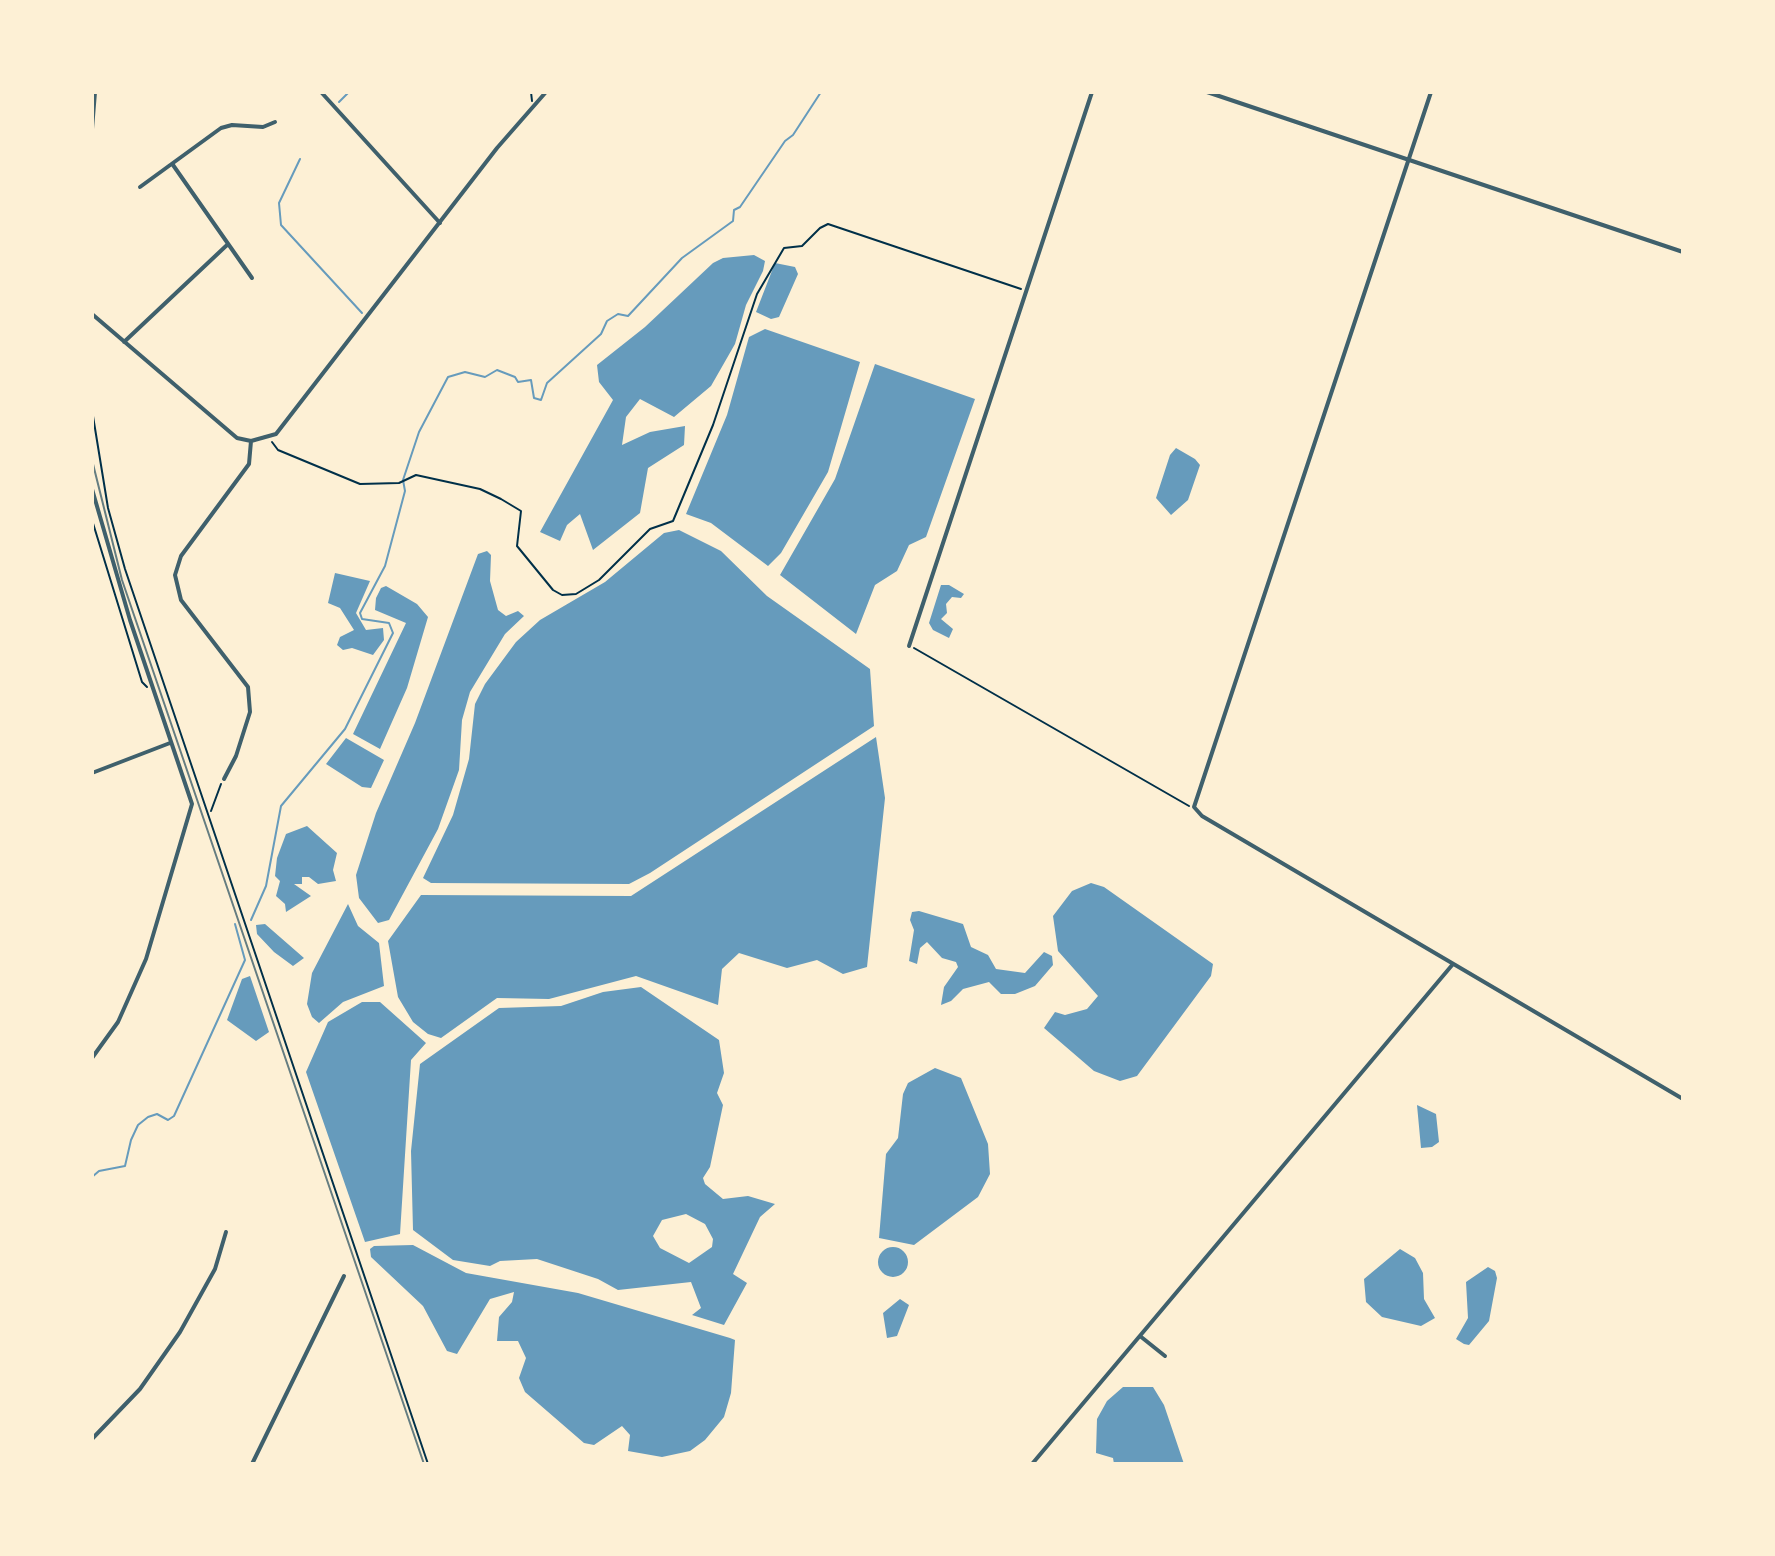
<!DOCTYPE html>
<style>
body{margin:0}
#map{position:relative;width:1775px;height:1556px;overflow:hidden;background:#fdf0d5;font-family:"DM Sans",sans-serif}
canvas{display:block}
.frame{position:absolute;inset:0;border:94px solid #fdf0d5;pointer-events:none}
</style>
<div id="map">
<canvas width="1775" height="1556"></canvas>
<div class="frame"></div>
</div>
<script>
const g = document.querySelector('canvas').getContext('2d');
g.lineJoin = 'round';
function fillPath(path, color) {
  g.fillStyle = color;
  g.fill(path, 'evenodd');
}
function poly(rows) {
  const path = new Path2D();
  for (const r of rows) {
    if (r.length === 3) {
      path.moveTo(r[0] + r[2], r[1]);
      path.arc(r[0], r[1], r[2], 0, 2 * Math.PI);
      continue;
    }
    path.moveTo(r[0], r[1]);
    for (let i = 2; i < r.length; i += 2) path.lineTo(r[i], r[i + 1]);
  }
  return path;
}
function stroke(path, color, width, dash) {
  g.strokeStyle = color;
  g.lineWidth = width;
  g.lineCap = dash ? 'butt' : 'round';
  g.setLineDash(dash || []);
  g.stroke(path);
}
fillPath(poly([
 [754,255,765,261,763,271,746,305,735,344,711,386,674,417,640,399,626,417,622,445,650,432,685,426,684,445,648,468,640,513,593,550,580,514,567,525,560,541,540,532,613,400,599,382,597,365,645,327,713,263,723,258],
 [775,263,795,267,798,274,779,317,771,319,756,312],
 [765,329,860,362,828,472,781,553,768,566,711,523,686,514,727,415,749,337],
 [875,364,975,399,926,537,909,545,897,571,875,585,856,634,780,575,835,479],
 [1176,448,1195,459,1200,465,1188,500,1171,515,1156,498,1170,455],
 [679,530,721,551,767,596,870,669,874,726,650,873,629,884,431,883,423,878,453,815,469,759,475,704,485,684,516,642,540,620,605,582,664,533],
 [487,551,491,555,490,581,498,610,506,616,518,611,524,616,505,634,470,692,462,720,459,770,438,829,389,920,378,923,359,898,356,875,376,813,415,723,478,554],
 [335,573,370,581,356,613,366,630,383,628,384,640,373,655,352,648,343,650,337,645,340,637,354,630,340,608,328,603],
 [941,585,949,585,964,594,961,598,952,597,946,604,947,613,941,619,953,629,949,638,933,630,929,623],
 [386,586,417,604,428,617,407,688,380,749,353,734,406,623,375,610,376,598,381,588],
 [876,737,885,798,867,967,843,974,817,960,787,968,739,953,722,969,718,1005,636,976,549,999,497,998,441,1038,428,1034,413,1022,398,997,388,941,421,895,631,896],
 [346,738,384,760,371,788,362,787,326,764],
 [307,826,337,853,333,870,336,881,318,884,309,877,302,877,302,884,294,884,311,896,286,912,285,904,276,896,280,881,275,876,277,858,286,834],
 [1091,883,1104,887,1213,964,1211,976,1137,1076,1120,1081,1094,1071,1044,1028,1055,1012,1065,1015,1087,1009,1098,996,1058,951,1053,916,1072,891],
 [348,904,358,926,379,943,384,986,343,1002,319,1023,312,1017,307,1004,312,973],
 [919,911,963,924,971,947,988,955,996,969,1025,973,1044,952,1052,956,1053,965,1035,986,1015,994,1001,994,989,982,963,989,951,1001,941,1005,944,987,958,967,956,962,942,958,927,942,920,948,917,964,909,961,914,930,910,920,912,912],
 [265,924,304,958,293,966,274,952,257,934,256,925],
 [250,976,269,1032,256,1041,227,1020,242,979],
 [641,987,719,1040,724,1073,717,1093,723,1105,710,1167,703,1178,705,1184,723,1199,748,1196,775,1204,760,1217,733,1274,747,1283,724,1325,692,1315,701,1308,691,1282,618,1290,598,1279,537,1259,500,1261,490,1266,453,1260,413,1230,411,1151,420,1064,499,1008,561,1006,603,992],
 [686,1214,705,1224,713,1239,712,1247,689,1263,660,1248,653,1236,662,1220],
 [362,1002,380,1002,426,1043,411,1060,400,1234,365,1242,306,1072,328,1022],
 [935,1068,961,1078,988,1144,990,1174,978,1197,914,1245,879,1238,886,1154,898,1138,903,1094,908,1083],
 [1417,1105,1436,1114,1439,1142,1432,1147,1421,1148],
 [413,1245,466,1273,578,1293,730,1338,735,1340,731,1393,724,1417,705,1440,690,1451,662,1457,628,1451,630,1435,622,1426,594,1445,584,1443,525,1392,519,1378,526,1358,518,1341,497,1341,499,1317,512,1302,514,1292,490,1299,457,1354,447,1351,423,1306,371,1257,370,1249,374,1246],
 [893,1262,15],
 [1400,1249,1415,1258,1423,1273,1424,1299,1435,1318,1421,1326,1382,1317,1366,1302,1364,1279],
 [1488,1267,1495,1271,1497,1278,1489,1321,1469,1345,1464,1344,1456,1339,1468,1318,1466,1282],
 [900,1299,909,1305,897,1336,887,1338,883,1313],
 [1123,1387,1153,1387,1164,1405,1184,1464,1114,1464,1113,1458,1096,1453,1097,1419,1107,1401]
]), '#669bbc');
stroke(poly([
 [339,102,349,92],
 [300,159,279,203,281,225,362,313],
 [251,920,266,886,281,806,345,729,393,633,389,623,362,619,360,613,385,566,405,491,403,480,419,432,448,377,465,372,485,377,497,370,515,377,518,382,531,380,534,398,541,400,547,383,601,334,607,321,618,314,628,316,682,258,733,221,734,210,740,207,785,141,793,135,821,92],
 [92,1177,99,1171,125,1166,131,1140,138,1125,148,1117,157,1114,168,1120,174,1116,245,960,235,924]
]), '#669bbc', 2);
stroke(poly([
 [531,92,532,101],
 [92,410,108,508,125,569,428,1464],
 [272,442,278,450,360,484,399,483,416,475,480,489,501,499,521,511,517,546,553,590,562,595,576,594,599,580,650,529,673,521,713,425,757,294,784,248,802,246,820,228,828,224,1021,289],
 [92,520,142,682,147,687],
 [914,648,1189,806],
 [211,811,221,784]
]), '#003049', 2);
stroke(poly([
 [321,92,440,223],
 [1207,92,1683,252],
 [1431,92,1194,807,1202,816,1683,1099],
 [92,129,95,92],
 [173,165,252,278],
 [140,187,221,128,232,125,263,127,275,122],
 [92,314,237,438,251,441,276,434,497,148,546,92],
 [124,342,227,245],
 [92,489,130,620,192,804,146,959,118,1022,92,1058],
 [909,646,1092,92],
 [92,773,170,743],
 [224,779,236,756,250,712,248,687,181,600,175,575,181,556,249,464,251,441],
 [1140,1336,1165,1356],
 [92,1439,140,1389,180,1332,215,1269,226,1232],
 [252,1464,344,1276],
 [1032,1464,1453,964]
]), '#3f606c', 4);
stroke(poly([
 [92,460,122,580,424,1464]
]), '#657d81', 2);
</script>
